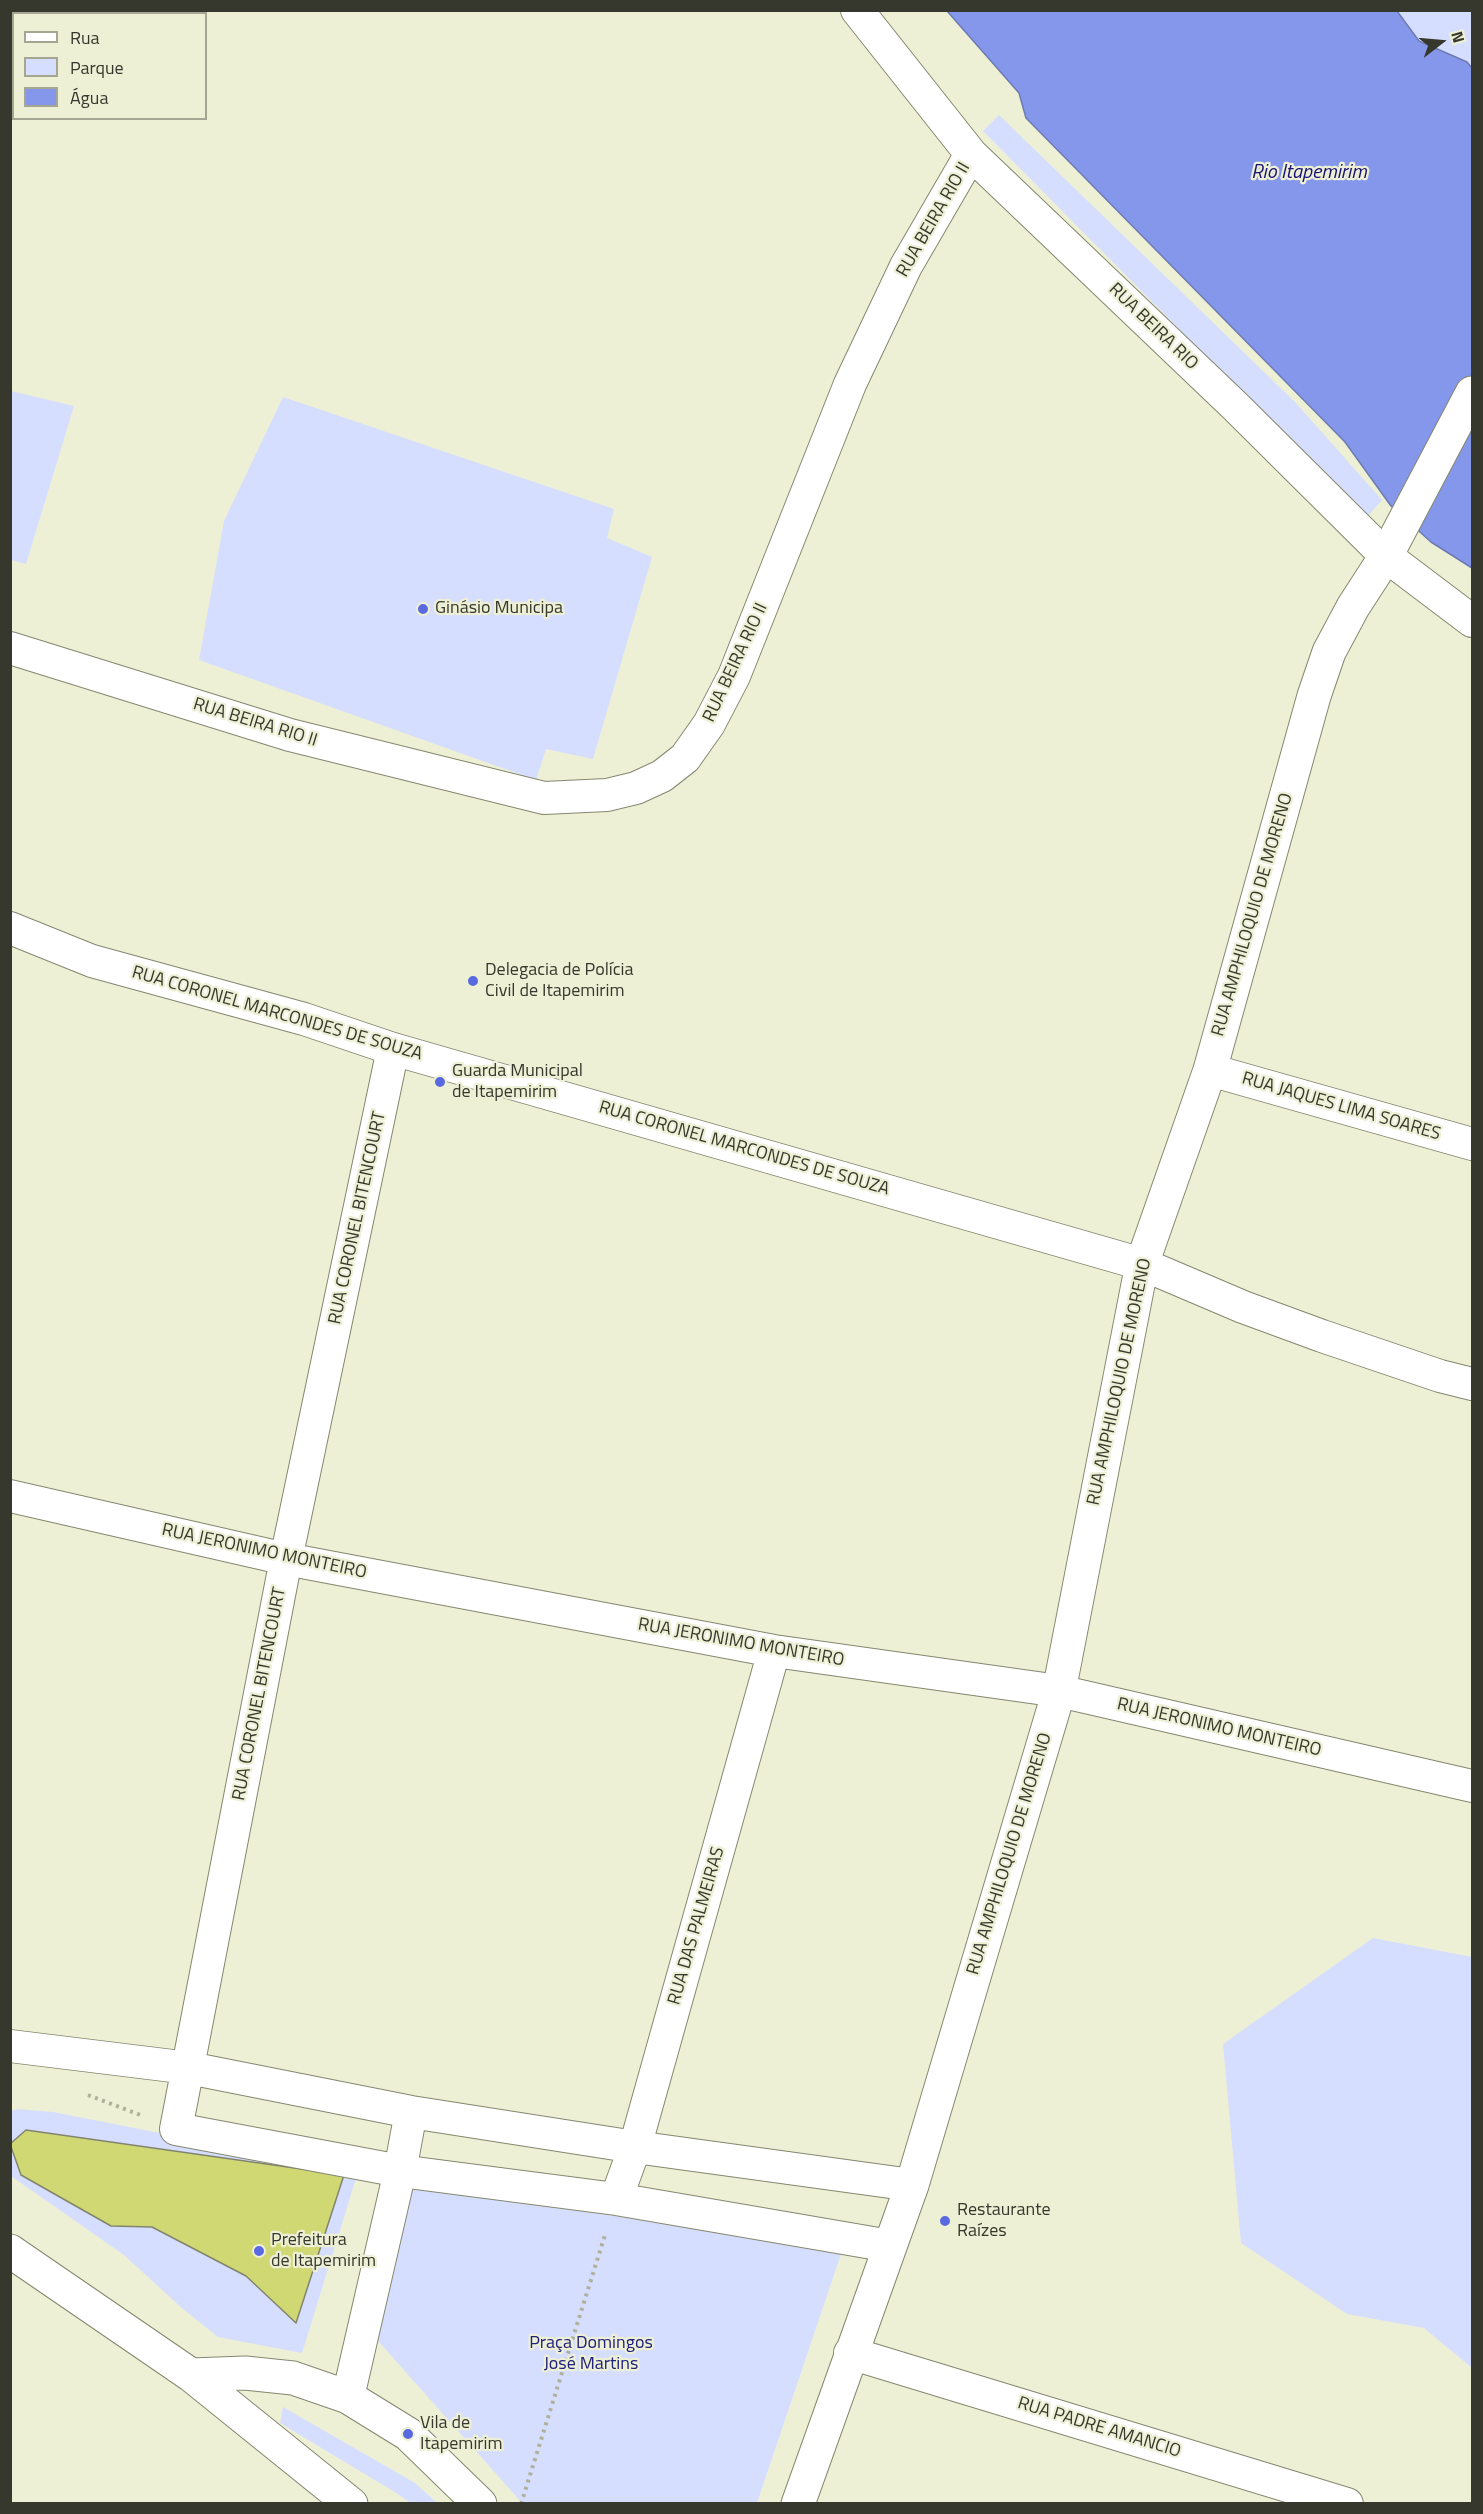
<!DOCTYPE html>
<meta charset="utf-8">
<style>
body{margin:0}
#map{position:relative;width:1483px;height:2514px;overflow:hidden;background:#edf0d5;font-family:"Titillium Web",sans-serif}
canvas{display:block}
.frame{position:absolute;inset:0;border:12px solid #37382d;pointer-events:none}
.legend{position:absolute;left:12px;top:12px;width:195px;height:108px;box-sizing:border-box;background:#edf0d5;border:2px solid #a4a692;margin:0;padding:8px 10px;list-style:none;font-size:18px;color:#37382d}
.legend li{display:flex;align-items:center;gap:12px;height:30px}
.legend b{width:30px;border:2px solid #a4a692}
.north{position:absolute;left:1411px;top:12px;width:60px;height:60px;-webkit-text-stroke:4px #edf0d5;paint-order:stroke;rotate:74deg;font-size:16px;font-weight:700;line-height:24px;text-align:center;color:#37382d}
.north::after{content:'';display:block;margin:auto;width:21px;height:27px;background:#37382d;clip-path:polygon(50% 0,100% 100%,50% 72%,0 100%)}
</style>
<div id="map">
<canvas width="1483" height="2514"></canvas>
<div class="frame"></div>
<ul class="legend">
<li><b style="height:8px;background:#fff"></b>Rua</li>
<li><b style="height:16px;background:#d6deff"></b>Parque</li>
<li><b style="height:16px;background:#8597eb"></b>Água</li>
</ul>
<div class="north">N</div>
</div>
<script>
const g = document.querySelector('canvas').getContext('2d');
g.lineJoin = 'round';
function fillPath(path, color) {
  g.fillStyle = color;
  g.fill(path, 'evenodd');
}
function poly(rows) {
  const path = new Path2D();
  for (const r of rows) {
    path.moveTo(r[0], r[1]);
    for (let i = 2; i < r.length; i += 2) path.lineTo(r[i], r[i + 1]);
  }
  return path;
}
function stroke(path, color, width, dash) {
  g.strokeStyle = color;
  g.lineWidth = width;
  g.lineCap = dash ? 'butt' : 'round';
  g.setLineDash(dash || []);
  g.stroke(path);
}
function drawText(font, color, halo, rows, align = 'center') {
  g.font = font + ' "Titillium Web",sans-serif';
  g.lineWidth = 4.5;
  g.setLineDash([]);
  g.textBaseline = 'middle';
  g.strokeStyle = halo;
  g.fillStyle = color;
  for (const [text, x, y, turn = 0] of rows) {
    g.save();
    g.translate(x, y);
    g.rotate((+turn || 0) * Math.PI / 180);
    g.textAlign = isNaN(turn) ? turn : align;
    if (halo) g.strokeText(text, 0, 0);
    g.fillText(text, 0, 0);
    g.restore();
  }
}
fillPath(poly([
 [1397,11,1472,11,1472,68,1467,62,1419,41],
 [999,115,1296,403,1382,500,1366,518,983,131],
 [11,391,74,406,26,564,11,560],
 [283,397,614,509,607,538,652,557,593,759,546,749,536,780,199,660,224,521],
 [1373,1938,1472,1957,1472,2368,1424,2328,1347,2314,1241,2243,1223,2044],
 [18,2109,53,2112,358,2172,302,2353,218,2337,183,2309,124,2255,11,2176,11,2111],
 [410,2177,846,2239,757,2503,522,2503,371,2333],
 [283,2407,415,2483,437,2503,410,2503,398,2494,280,2423]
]), '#d6deff');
const water = poly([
 [947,11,1397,11,1419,41,1467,62,1472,68,1472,568,1431,542,1391,506,1345,442,1026,118,1019,93,947,11]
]);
fillPath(water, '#8597eb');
stroke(water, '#6e7ab2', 1.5);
const building = poly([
 [26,2130,344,2175,296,2323,246,2276,152,2227,111,2226,21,2175,10,2144,26,2130]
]);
fillPath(building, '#d0d874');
stroke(building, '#82856c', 1.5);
const minor = poly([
 [857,10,971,154,1235,406,1386,556,1472,621],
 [10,648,290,735,544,798,607,795,636,788,662,776,685,758,709,724,734,676,850,384,906,266,971,154],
 [10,928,92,961,304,1019,393,1049,1142,1264,1243,1307,1322,1336,1440,1376,1472,1384],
 [393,1049,286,1559,176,2129,400,2171,616,2199,890,2246],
 [1210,1070,1472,1144],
 [10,1496,286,1559,774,1651,1059,1691,1472,1786],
 [10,2046,189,2068,411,2112,635,2147,912,2185],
 [616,2199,635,2147,774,1651],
 [850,2353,1347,2504],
 [348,2397,400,2171,411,2112]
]);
const secondary = poly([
 [798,2504,912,2185,1059,1691,1142,1264,1210,1070,1314,696,1329,652,1353,607,1386,556,1472,393]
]);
const primary = poly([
 [10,2251,191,2375,351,2504],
 [191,2375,245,2373,293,2378,348,2397,408,2434,480,2504]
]);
stroke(minor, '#85886f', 34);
stroke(secondary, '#85886f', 35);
stroke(primary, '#85886f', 35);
stroke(poly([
 [88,2095,143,2116],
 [521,2504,605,2235]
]), '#afb19c', 4, [3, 4.5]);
stroke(minor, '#fff', 32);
stroke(secondary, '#fff', 33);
stroke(primary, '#fff', 33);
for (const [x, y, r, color] of [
 [423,609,6,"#5969e0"],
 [473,981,6,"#5969e0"],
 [440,1082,6,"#5969e0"],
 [945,2221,6,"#5969e0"],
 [259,2251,6,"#5969e0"],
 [408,2434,6,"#5969e0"]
]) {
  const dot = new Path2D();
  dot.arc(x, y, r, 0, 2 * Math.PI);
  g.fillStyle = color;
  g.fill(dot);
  stroke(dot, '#edf0d5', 2);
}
drawText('18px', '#37382d', '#edf0d5', [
 ["RUA BEIRA RIO II",934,220,-60],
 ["RUA BEIRA RIO",1153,327,44],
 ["RUA BEIRA RIO II",736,663,-65],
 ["RUA BEIRA RIO II",255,723,17],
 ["RUA AMPHILOQUIO DE MORENO",1253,915,-74],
 ["RUA CORONEL MARCONDES DE SOUZA",277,1014,16],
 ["RUA JAQUES LIMA SOARES",1341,1107,16],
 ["RUA CORONEL MARCONDES DE SOUZA",744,1149,16],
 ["RUA CORONEL BITENCOURT",358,1218,-78],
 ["RUA AMPHILOQUIO DE MORENO",1120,1382,-78],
 ["RUA JERONIMO MONTEIRO",264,1552,12],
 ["RUA JERONIMO MONTEIRO",741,1643,10],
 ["RUA CORONEL BITENCOURT",260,1694,-79],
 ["RUA JERONIMO MONTEIRO",1219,1728,13],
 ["RUA AMPHILOQUIO DE MORENO",1010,1854,-73],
 ["RUA DAS PALMEIRAS",697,1926,-74],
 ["RUA PADRE AMANCIO",1099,2428,17]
]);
drawText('18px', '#37382d', '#edf0d5', [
 ["Ginásio Municipa",435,609],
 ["Delegacia de Polícia",485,971],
 ["Civil de Itapemirim",485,992],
 ["Guarda Municipal",452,1072],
 ["de Itapemirim",452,1093],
 ["Restaurante",957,2211],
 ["Raízes",957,2232],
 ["Prefeitura",271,2241],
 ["de Itapemirim",271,2262],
 ["Vila de",420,2424],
 ["Itapemirim",420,2445]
], 'left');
drawText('18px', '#20207f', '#edf0d5', [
 ["Praça Domingos",591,2344],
 ["José Martins",591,2365]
]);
drawText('italic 20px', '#1a1375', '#edf0d5', [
 ["Rio Itapemirim",1309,173]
]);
</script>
